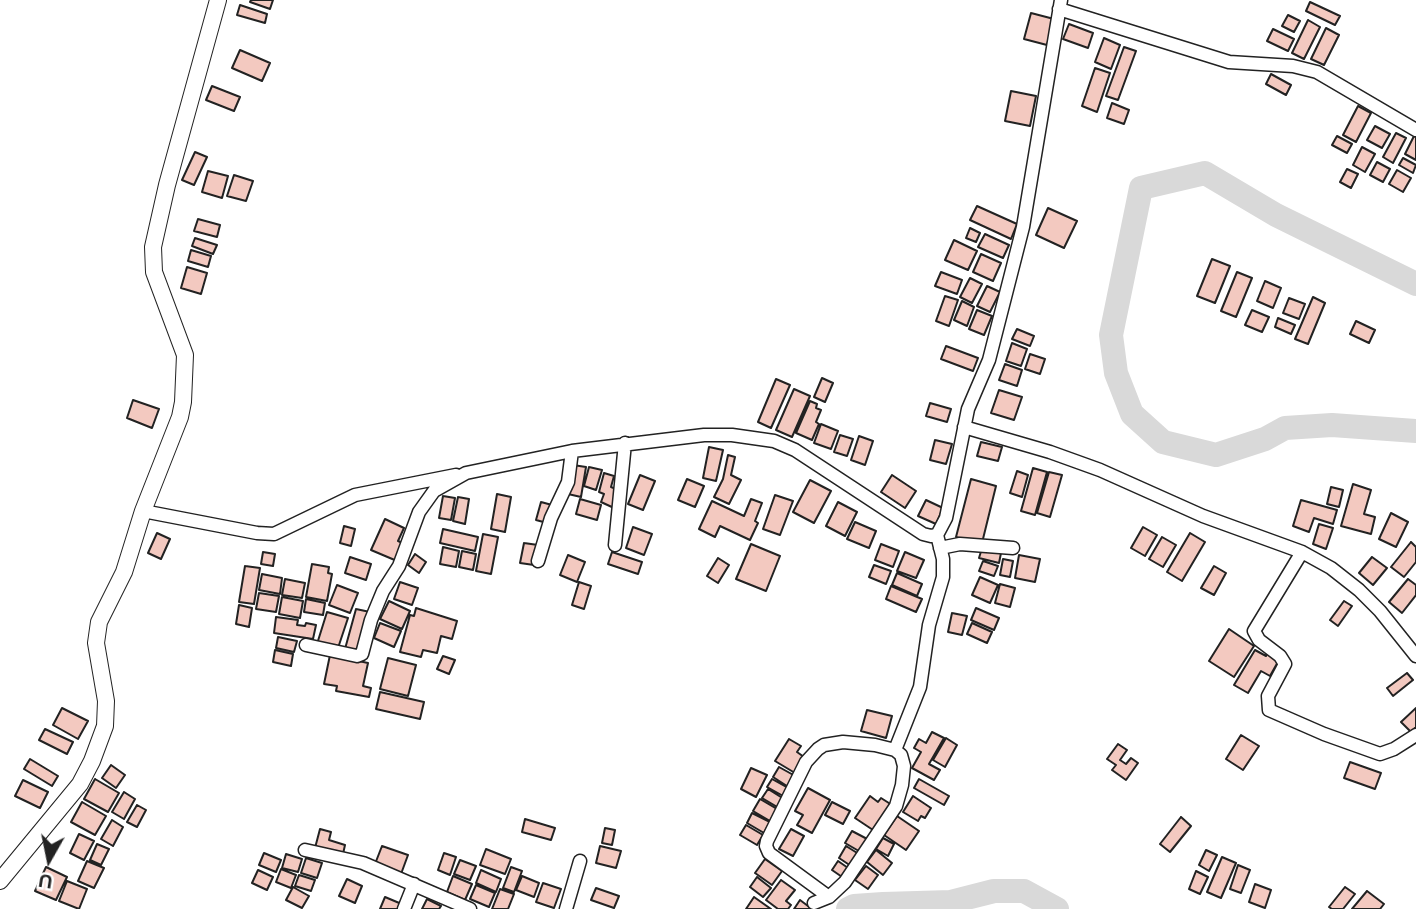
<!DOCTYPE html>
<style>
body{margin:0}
#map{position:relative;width:1416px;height:909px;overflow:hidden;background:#fff;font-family:Helvetica,sans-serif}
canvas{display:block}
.north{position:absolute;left:14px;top:825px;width:70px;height:70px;-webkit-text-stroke:5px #fff;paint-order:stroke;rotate:189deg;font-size:19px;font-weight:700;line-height:28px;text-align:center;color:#222}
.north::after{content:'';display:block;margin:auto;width:24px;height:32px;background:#222;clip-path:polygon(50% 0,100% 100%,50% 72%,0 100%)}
</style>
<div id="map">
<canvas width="1416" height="909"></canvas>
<div class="north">U</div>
</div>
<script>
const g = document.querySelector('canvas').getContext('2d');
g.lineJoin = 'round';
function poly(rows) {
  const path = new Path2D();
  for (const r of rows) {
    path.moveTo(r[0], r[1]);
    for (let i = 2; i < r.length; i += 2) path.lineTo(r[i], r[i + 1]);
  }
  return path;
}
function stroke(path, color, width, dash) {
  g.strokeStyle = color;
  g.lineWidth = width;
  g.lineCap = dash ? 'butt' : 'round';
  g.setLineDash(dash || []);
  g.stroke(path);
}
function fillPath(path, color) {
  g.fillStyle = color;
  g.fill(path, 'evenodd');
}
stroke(poly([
 [1416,284,1276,215,1205,173,1141,188,1111,335,1116,373,1132,414,1163,442,1216,455,1265,439,1285,428,1332,425,1416,431],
 [848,909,854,906,883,904,951,902,994,891,1024,891,1057,909]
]), '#d9d9d9', 24);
const building = poly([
 [251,0,273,0,270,9,250,2,251,0],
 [1310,2,1340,16,1335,25,1306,11,1310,2],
 [240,5,267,14,265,23,237,15,240,5],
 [1031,13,1054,19,1047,45,1024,39,1031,13],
 [1288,15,1300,21,1294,32,1282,26,1288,15],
 [1308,20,1320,27,1304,59,1292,53,1308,20],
 [1069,24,1093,33,1088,48,1063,39,1069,24],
 [1326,28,1339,35,1324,65,1311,59,1326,28],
 [1273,29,1294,39,1288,51,1267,41,1273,29],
 [1104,38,1120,45,1111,69,1095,62,1104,38],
 [1124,47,1136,51,1118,100,1106,96,1124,47],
 [240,50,270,63,262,81,232,68,240,50],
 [1095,68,1110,73,1097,112,1082,106,1095,68],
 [1271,74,1291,85,1286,95,1266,84,1271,74],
 [212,86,240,97,234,111,206,100,212,86],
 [1011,91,1036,96,1030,126,1005,121,1011,91],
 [1112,103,1129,110,1124,124,1107,118,1112,103],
 [1358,106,1371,113,1356,142,1343,135,1358,106],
 [1375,126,1390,134,1382,148,1367,140,1375,126],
 [1396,133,1406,138,1393,163,1383,157,1396,133],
 [1337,136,1352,144,1347,153,1332,145,1337,136],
 [1414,136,1416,137,1416,160,1405,154,1414,136],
 [1362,147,1375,154,1365,172,1353,165,1362,147],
 [195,152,207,157,194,185,182,180,195,152],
 [1403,158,1416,165,1413,173,1399,165,1403,158],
 [1377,162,1390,169,1383,182,1370,175,1377,162],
 [1347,169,1358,174,1351,188,1340,182,1347,169],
 [1397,170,1411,178,1403,192,1389,184,1397,170],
 [208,171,228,176,222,198,202,192,208,171],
 [234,175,253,181,246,201,227,196,234,175],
 [977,206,1017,224,1011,239,970,220,977,206],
 [1048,208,1077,221,1064,248,1036,235,1048,208],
 [198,219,220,225,217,237,194,231,198,219],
 [970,228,980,233,976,242,966,238,970,228],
 [985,234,1009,245,1003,258,978,247,985,234],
 [195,238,217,245,213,254,192,246,195,238],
 [954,240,977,251,968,270,945,260,954,240],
 [191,250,211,256,208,267,188,261,191,250],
 [981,254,1001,263,993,281,973,272,981,254],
 [1212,259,1230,266,1215,303,1197,296,1212,259],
 [187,267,207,273,201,294,181,288,187,267],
 [941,272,962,280,957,294,935,286,941,272],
 [1237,272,1252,278,1236,317,1221,311,1237,272],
 [970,278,982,284,972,303,960,297,970,278],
 [1265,281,1281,288,1273,308,1257,301,1265,281],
 [987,286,1000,292,990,312,977,306,987,286],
 [945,296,958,300,949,326,936,321,945,296],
 [1313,297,1325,303,1308,344,1295,339,1313,297],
 [1289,298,1305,304,1299,319,1283,313,1289,298],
 [962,301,974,307,967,326,954,320,962,301],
 [977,310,992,316,984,335,969,329,977,310],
 [1252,310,1269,317,1262,332,1245,325,1252,310],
 [1278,318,1295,325,1291,334,1275,327,1278,318],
 [1356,321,1375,330,1369,343,1350,334,1356,321],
 [1017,329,1034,336,1030,346,1012,339,1017,329],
 [1012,343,1027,349,1021,366,1006,361,1012,343],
 [946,346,978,358,973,371,941,359,946,346],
 [1030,354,1045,359,1040,374,1025,369,1030,354],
 [1005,364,1022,370,1017,386,999,380,1005,364],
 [822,378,833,383,825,402,814,397,822,378],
 [776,379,790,385,771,428,758,422,776,379],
 [794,389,810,396,792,437,776,430,794,389],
 [999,390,1022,397,1014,420,991,413,999,390],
 [133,400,159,409,152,428,127,418,133,400],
 [810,401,817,404,816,408,821,410,816,422,819,424,812,440,796,433,810,401],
 [930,403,951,409,947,422,926,416,930,403],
 [821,424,838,431,831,449,814,443,821,424],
 [840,435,853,439,847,456,834,452,840,435],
 [859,436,873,441,865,465,851,460,859,436],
 [935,440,952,444,946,464,930,460,935,440],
 [981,442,1002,447,998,461,977,456,981,442],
 [709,447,723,450,716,481,703,478,709,447],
 [728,455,735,457,731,475,741,480,729,504,714,497,723,479,728,455],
 [573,465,586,467,581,497,568,494,573,465],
 [589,467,602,470,596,490,584,486,589,467],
 [1033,468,1047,472,1035,515,1021,511,1033,468],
 [1017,471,1028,475,1022,497,1010,493,1017,471],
 [1049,472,1062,475,1050,517,1037,513,1049,472],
 [604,473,614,476,611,487,621,491,614,508,601,502,604,494,599,492,604,473],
 [640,475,655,481,643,510,628,504,640,475],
 [892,475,916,491,905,508,881,492,892,475],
 [687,479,704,486,695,507,678,500,687,479],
 [971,479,996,486,982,543,956,537,971,479],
 [810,480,831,491,814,523,793,512,810,480],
 [1353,484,1371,490,1364,514,1375,517,1371,534,1341,526,1353,484],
 [1331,487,1343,490,1339,507,1327,504,1331,487],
 [497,494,511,497,505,532,491,529,497,494],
 [775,495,793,501,780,535,763,529,775,495],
 [443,496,455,498,451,520,439,518,443,496],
 [458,497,469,499,465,524,453,521,458,497],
 [580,499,601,505,597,520,576,514,580,499],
 [751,499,762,503,755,521,758,523,750,540,720,526,715,537,699,529,712,501,744,516,751,499],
 [926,500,943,508,936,524,918,516,926,500],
 [1301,500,1337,510,1333,524,1314,518,1309,532,1293,526,1301,500],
 [541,502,552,505,547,523,536,520,541,502],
 [838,502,857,512,845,536,826,526,838,502],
 [1391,513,1408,522,1396,547,1379,539,1391,513],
 [385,519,404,528,398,541,405,544,397,561,371,550,385,519],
 [855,522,876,531,869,548,847,539,855,522],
 [1319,524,1333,528,1326,549,1313,544,1319,524],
 [344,526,355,529,351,546,340,543,344,526],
 [633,527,652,534,644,555,626,548,633,527],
 [1143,527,1157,535,1145,556,1131,548,1143,527],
 [443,529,478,537,475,551,440,543,443,529],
 [157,533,170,539,161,559,148,553,157,533],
 [1190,533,1205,542,1182,581,1167,572,1190,533],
 [483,534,498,537,491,574,476,571,483,534],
 [1162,537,1176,545,1163,567,1149,559,1162,537],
 [1411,542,1416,547,1416,562,1404,577,1391,567,1411,542],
 [524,543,538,545,534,565,520,563,524,543],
 [751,544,780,556,766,591,736,579,751,544],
 [881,544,899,551,893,567,875,560,881,544],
 [443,547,459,551,456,567,440,564,443,547],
 [982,548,1001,553,999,563,979,558,982,548],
 [462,551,476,554,473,570,459,567,462,551],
 [263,552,275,554,273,566,261,564,263,552],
 [612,552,642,562,638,574,608,564,612,552],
 [905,552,924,560,916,578,897,571,905,552],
 [415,554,426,562,419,573,408,565,415,554],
 [568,555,585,562,577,582,560,575,568,555],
 [1019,555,1040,559,1035,582,1015,578,1019,555],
 [350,557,371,564,366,580,345,573,350,557],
 [1372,557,1387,568,1373,585,1359,573,1372,557],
 [718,558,729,565,718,583,707,576,718,558],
 [1003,559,1013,561,1010,577,1000,575,1003,559],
 [983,561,998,566,994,576,979,571,983,561],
 [312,564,329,567,328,573,332,574,327,601,306,597,312,564],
 [874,565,891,571,886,584,869,577,874,565],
 [245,566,260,568,254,604,239,602,245,566],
 [1214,566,1226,573,1214,595,1201,588,1214,566],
 [897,573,922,584,917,596,892,585,897,573],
 [262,574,282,578,280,594,259,590,262,574],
 [980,577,998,585,990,603,972,595,980,577],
 [285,579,305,583,302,598,282,595,285,579],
 [1408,579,1416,585,1416,595,1402,613,1389,602,1408,579],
 [400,582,418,588,412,605,394,599,400,582],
 [579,582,591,586,584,609,572,605,579,582],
 [1000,584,1015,588,1010,607,995,603,1000,584],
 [337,585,358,593,350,613,329,605,337,585],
 [891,586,922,599,916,612,886,599,891,586],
 [259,593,279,596,276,612,256,609,259,593],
 [282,597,303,601,300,618,279,614,282,597],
 [306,599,325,603,323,615,304,612,306,599],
 [389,601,410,611,402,629,380,619,389,601],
 [1344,601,1352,606,1338,626,1330,620,1344,601],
 [239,605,252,608,249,627,236,624,239,605],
 [416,608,457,621,452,639,441,636,437,653,423,650,421,657,400,652,410,615,414,616,416,608],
 [976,608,999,618,994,630,971,620,976,608],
 [356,609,370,612,359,653,345,649,356,609],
 [327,612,348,618,337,651,317,644,327,612],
 [952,613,967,616,962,635,948,632,952,613],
 [276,617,298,620,297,625,305,626,306,623,316,625,313,639,274,633,276,617],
 [380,623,401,631,394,647,374,638,380,623],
 [972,623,992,632,987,643,967,634,972,623],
 [1229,629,1254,646,1234,677,1209,661,1229,629],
 [278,637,297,641,294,652,276,648,278,637],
 [275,650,293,654,291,666,273,662,275,650],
 [1255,650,1266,656,1267,653,1279,660,1270,676,1261,671,1248,693,1234,685,1255,650],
 [330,655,368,663,363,686,371,688,369,697,336,691,337,686,324,684,330,655],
 [443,656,455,660,449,674,437,669,443,656],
 [388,658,416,665,408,696,380,689,388,658],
 [1407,673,1413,680,1393,696,1387,688,1407,673],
 [380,692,424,702,420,719,376,709,380,692],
 [62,708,88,721,78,739,53,725,62,708],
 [1416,708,1416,727,1411,732,1401,722,1416,708],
 [867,710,892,716,886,738,861,731,867,710],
 [45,729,73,742,67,754,39,740,45,729],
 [932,732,944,738,929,764,940,770,934,780,912,768,921,752,914,748,919,739,926,743,932,732],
 [1241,735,1259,746,1243,770,1226,759,1241,735],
 [946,738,957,745,945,767,933,760,946,738],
 [789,739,801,746,797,752,804,757,795,773,775,761,789,739],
 [1118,744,1127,750,1120,760,1126,764,1131,758,1138,763,1126,780,1112,770,1116,765,1107,759,1118,744],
 [30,759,58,776,52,786,24,769,30,759],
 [1350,762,1381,773,1375,789,1344,778,1350,762],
 [111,765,125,775,116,788,102,778,111,765],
 [779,767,797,777,790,788,773,777,779,767],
 [751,768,767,775,756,797,741,789,751,768],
 [95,779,119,793,108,812,84,799,95,779],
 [772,779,790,789,785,797,767,787,772,779],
 [919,779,949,796,944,805,914,788,919,779],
 [23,780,48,792,40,808,15,796,23,780],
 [808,788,830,800,812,833,797,825,803,815,795,811,808,788],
 [768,789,784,799,779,808,762,798,768,789],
 [124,792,135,799,124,819,112,812,124,792],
 [870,796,878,802,881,798,892,805,876,832,855,818,870,796],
 [913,796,931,808,925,818,921,816,918,821,903,812,913,796],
 [760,799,777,809,770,821,753,811,760,799],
 [82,802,106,816,95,835,71,822,82,802],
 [832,802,850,811,843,824,825,815,832,802],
 [137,805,146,810,137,827,127,822,137,805],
 [752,813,770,822,764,833,747,823,752,813],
 [897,816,919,831,906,850,884,835,897,816],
 [1181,817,1191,826,1170,852,1160,844,1181,817],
 [525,819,555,828,551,840,522,832,525,819],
 [112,820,123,827,113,846,101,839,112,820],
 [746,825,763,835,757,845,740,835,746,825],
 [605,828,615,830,612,845,602,843,605,828],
 [320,829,331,832,329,840,345,845,343,854,315,848,320,829],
 [791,829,804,836,793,856,779,849,791,829],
 [852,831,871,841,864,854,845,843,852,831],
 [79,834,94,841,84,860,70,853,79,834],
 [883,838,894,844,888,856,876,849,883,838],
 [97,844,109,849,101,865,90,860,97,844],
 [382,846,408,855,401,874,375,864,382,846],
 [600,846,621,851,616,868,596,863,600,846],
 [846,846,862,856,854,868,839,858,846,846],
 [486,849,511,859,505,874,480,865,486,849],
 [876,850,892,863,883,875,867,862,876,850],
 [1206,850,1217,855,1209,871,1199,865,1206,850],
 [264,853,281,860,276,872,259,865,264,853],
 [444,853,456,857,450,875,438,870,444,853],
 [286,854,302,859,298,872,282,868,286,854],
 [1222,857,1236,863,1221,898,1207,892,1222,857],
 [306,858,322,863,317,878,301,873,306,858],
 [765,859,782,871,772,885,755,873,765,859],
 [460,860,476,866,470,880,454,874,460,860],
 [87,861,104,868,94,888,78,881,87,861],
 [838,861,851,870,845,879,832,870,838,861],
 [1238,865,1250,870,1241,893,1230,889,1238,865],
 [866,866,878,875,868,889,855,880,866,866],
 [46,867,67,877,56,900,35,891,46,867],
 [511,867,522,871,514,892,503,888,511,867],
 [281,869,296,875,291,888,276,882,281,869],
 [258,870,273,877,267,890,252,883,258,870],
 [481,870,501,879,496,892,476,883,481,870],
 [1196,871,1208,877,1200,894,1189,889,1196,871],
 [299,875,315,880,311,891,295,886,299,875],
 [453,876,472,884,465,900,447,892,453,876],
 [522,876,539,883,534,897,516,890,522,876],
 [757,877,771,888,763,897,750,887,757,877],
 [347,879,362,886,355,903,339,896,347,879],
 [781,880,795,890,786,901,791,905,788,909,778,909,766,900,781,880],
 [67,881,87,889,79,909,59,901,67,881],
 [543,883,561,889,554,908,536,902,543,883],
 [1255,884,1271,890,1265,908,1249,902,1255,884],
 [476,885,495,893,489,907,470,899,476,885],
 [293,887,309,896,302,908,286,900,293,887],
 [1345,887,1355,894,1343,909,1332,909,1329,907,1345,887],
 [596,888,619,896,614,908,591,900,596,888],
 [500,889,514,894,508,909,492,909,500,889],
 [1367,891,1384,904,1380,909,1352,909,1367,891],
 [385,897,404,905,402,909,380,909,385,897],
 [754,897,771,909,746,909,754,897],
 [427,899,441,906,439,909,422,909,427,899],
 [800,900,812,909,794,909,800,900]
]);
fillPath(building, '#f3c9c0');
stroke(building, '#222', 2);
const minor = poly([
 [1059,9,1229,62,1293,66,1317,72,1416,130],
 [964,427,1050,452,1100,470,1203,516,1302,552,1331,568,1359,590,1380,611,1416,656],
 [143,511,257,533,274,534,355,495,456,475],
 [615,545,625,443],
 [940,548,960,544,1013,548],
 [1302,552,1254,631,1259,640,1280,656,1285,664,1268,696,1269,710,1324,734,1380,754,1394,749,1416,735],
 [538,561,551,518,568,482,572,451],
 [306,645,357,656,362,654,371,620,383,591,399,566,419,512,434,491,466,473,572,451,704,435,732,435,774,441,795,450,923,534,931,536,937,535,946,518,968,409,989,360,1023,227,1061,0],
 [895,750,920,687,929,625,943,577,943,559,937,535],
 [305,850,363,863,470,909],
 [814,903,829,897,845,882,896,806,902,785,904,766,901,755,895,750,875,745,843,742,824,745,818,749,806,762,767,841,766,846,769,853,829,897],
 [404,909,414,884],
 [566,909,580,861]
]);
const tertiary = poly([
 [0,881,80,784,92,761,105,726,106,701,96,643,99,622,124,572,143,511,180,417,183,402,185,355,154,272,153,247,167,185,218,0]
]);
stroke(minor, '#222', 15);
stroke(tertiary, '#222', 18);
stroke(minor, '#fff', 12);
stroke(tertiary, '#fff', 16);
</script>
